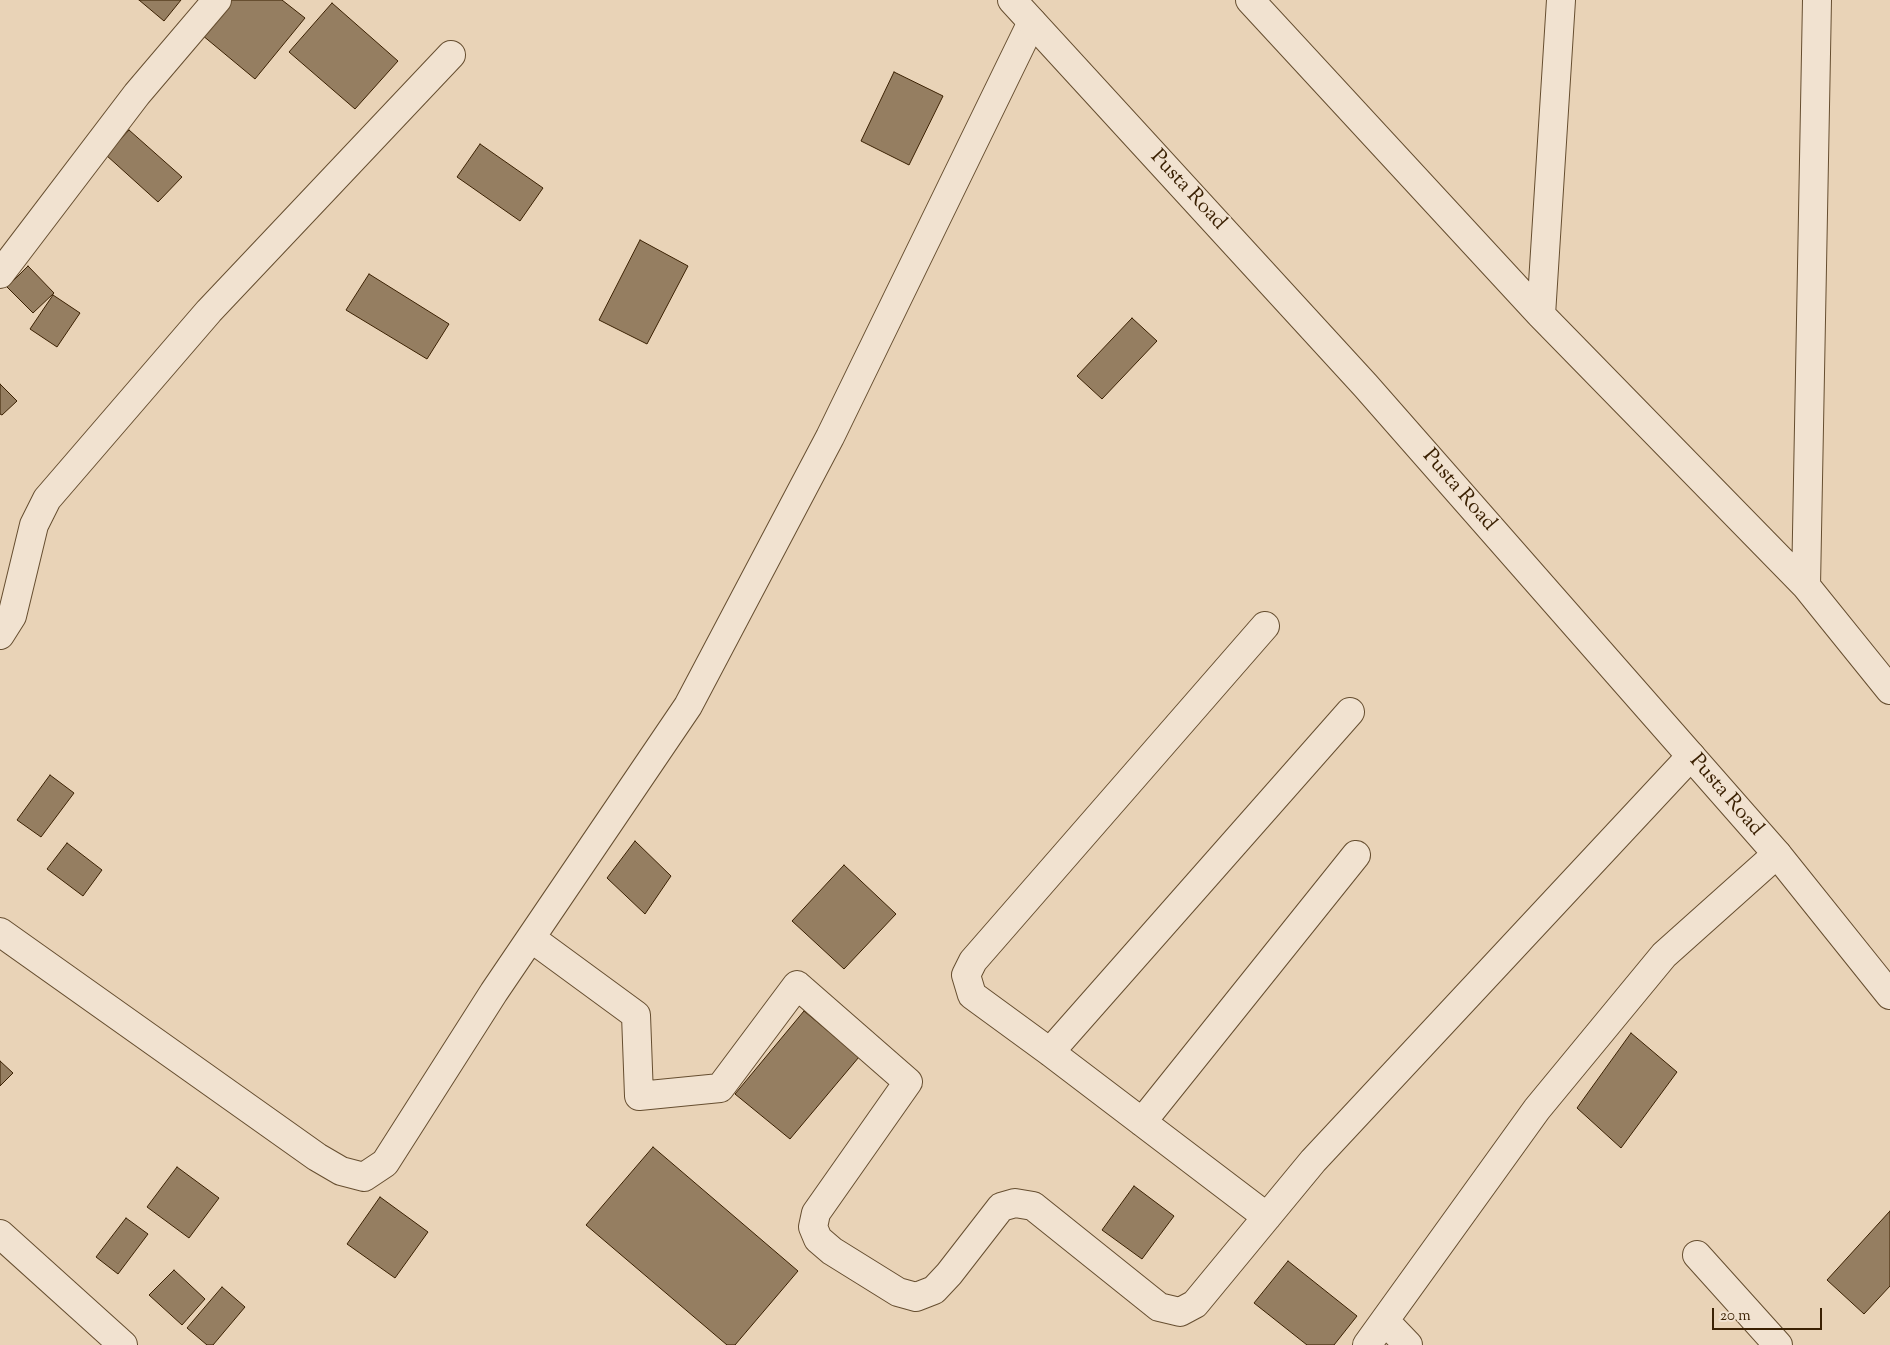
<!DOCTYPE html>
<style>
body{margin:0}
#map{position:relative;width:1890px;height:1345px;overflow:hidden;background:#e9d3b7;font-family:"Sorts Mill Goudy",serif}
canvas{display:block}
.scale{position:absolute;left:1712px;top:1308px;width:110px;height:22px;box-sizing:border-box;border:2px solid #3b2103;border-top:0;padding-left:6px;font-size:15px;line-height:18px;white-space:nowrap;color:#3b2103;-webkit-text-stroke:4px #f1e2d0;paint-order:stroke}
</style>
<div id="map">
<canvas width="1890" height="1345"></canvas>
<div class="scale">20 m</div>
</div>
<script>
const g = document.querySelector('canvas').getContext('2d');
g.lineJoin = 'round';
function fillPath(path, color) {
  g.fillStyle = color;
  g.fill(path, 'evenodd');
}
function poly(rows) {
  const path = new Path2D();
  for (const r of rows) {
    path.moveTo(r[0], r[1]);
    for (let i = 2; i < r.length; i += 2) path.lineTo(r[i], r[i + 1]);
  }
  return path;
}
function stroke(path, color, width, dash) {
  g.strokeStyle = color;
  g.lineWidth = width;
  g.lineCap = dash ? 'butt' : 'round';
  g.setLineDash(dash || []);
  g.stroke(path);
}
function drawText(font, color, halo, rows, align = 'center') {
  g.font = font + ' "Sorts Mill Goudy",serif';
  g.lineWidth = 4;
  g.setLineDash([]);
  g.textBaseline = 'middle';
  g.strokeStyle = halo;
  g.fillStyle = color;
  for (const [text, x, y, turn = 0] of rows) {
    g.save();
    g.translate(x, y);
    g.rotate((+turn || 0) * Math.PI / 180);
    g.textAlign = isNaN(turn) ? turn : align;
    if (halo) g.strokeText(text, 0, 0);
    g.fillText(text, 0, 0);
    g.restore();
  }
}
const building = poly([
 [139,0,181,0,164,21,139,0],
 [221,0,282,0,305,18,255,79,196,30,221,0],
 [332,3,398,61,355,109,289,52,332,3],
 [894,72,943,96,909,165,861,141,894,72],
 [129,130,182,177,158,202,106,155,129,130],
 [480,144,543,188,520,221,457,177,480,144],
 [640,240,688,266,647,344,599,320,640,240],
 [28,266,54,293,33,313,7,287,28,266],
 [369,274,449,324,427,359,346,310,369,274],
 [53,295,80,313,57,347,30,329,53,295],
 [1132,318,1157,341,1102,399,1077,376,1132,318],
 [0,384,17,401,2,415,0,414,0,384],
 [50,775,74,793,41,837,17,820,50,775],
 [635,841,671,876,645,914,607,878,635,841],
 [67,843,102,870,83,896,47,869,67,843],
 [844,865,896,914,844,969,792,921,844,865],
 [804,1011,859,1057,790,1139,735,1094,804,1011],
 [1631,1033,1677,1072,1621,1148,1577,1108,1631,1033],
 [0,1061,13,1073,0,1086,0,1061],
 [653,1147,798,1271,735,1345,727,1345,586,1225,653,1147],
 [177,1167,219,1198,189,1238,147,1207,177,1167],
 [1134,1186,1174,1216,1142,1259,1102,1230,1134,1186],
 [380,1197,428,1232,395,1278,347,1244,380,1197],
 [1890,1211,1890,1286,1864,1314,1827,1280,1890,1211],
 [126,1218,148,1234,118,1274,96,1257,126,1218],
 [1288,1261,1357,1316,1334,1345,1307,1345,1254,1303,1288,1261],
 [174,1270,205,1299,182,1325,149,1295,174,1270],
 [222,1287,245,1307,213,1345,207,1345,187,1328,222,1287]
]);
fillPath(building, '#957e61');
stroke(building, '#3b2103', 1);
const minor = poly([
 [1250,0,1541,315,1806,586,1890,690],
 [0,274,137,94,217,0],
 [1541,315,1561,0],
 [1806,586,1817,0],
 [1265,626,973,961,966,975,972,995,1050,1052,1267,1217],
 [0,635,12,616,34,525,47,499,209,311,451,55],
 [0,932,317,1157,341,1171,364,1177,385,1163,494,992,688,706,830,437,1032,22],
 [531,938,636,1015,639,1096,720,1088,797,985,908,1082,816,1213,813,1227,818,1239,832,1251,898,1292,916,1297,934,1290,949,1274,1001,1207,1015,1203,1033,1206,1159,1307,1180,1312,1195,1304,1313,1161,1691,756],
 [1050,1052,1350,712],
 [1142,1122,1356,855],
 [0,1234,123,1345],
 [1697,1255,1778,1345],
 [1385,1321,1408,1345],
 [1367,1345,1537,1109,1664,955,1777,854]
]);
const tertiary = poly([
 [1012,0,1365,385,1777,854,1890,995]
]);
stroke(minor, '#664e30', 30);
stroke(tertiary, '#664e30', 30);
stroke(minor, '#f1e2d0', 28);
stroke(tertiary, '#f1e2d0', 28);
drawText('21px', '#3b2103', '#f1e2d0', [
 ["Pusta Road",1187,191,47],
 ["Pusta Road",1458,491,49],
 ["Pusta Road",1725,796,49]
]);
</script>
